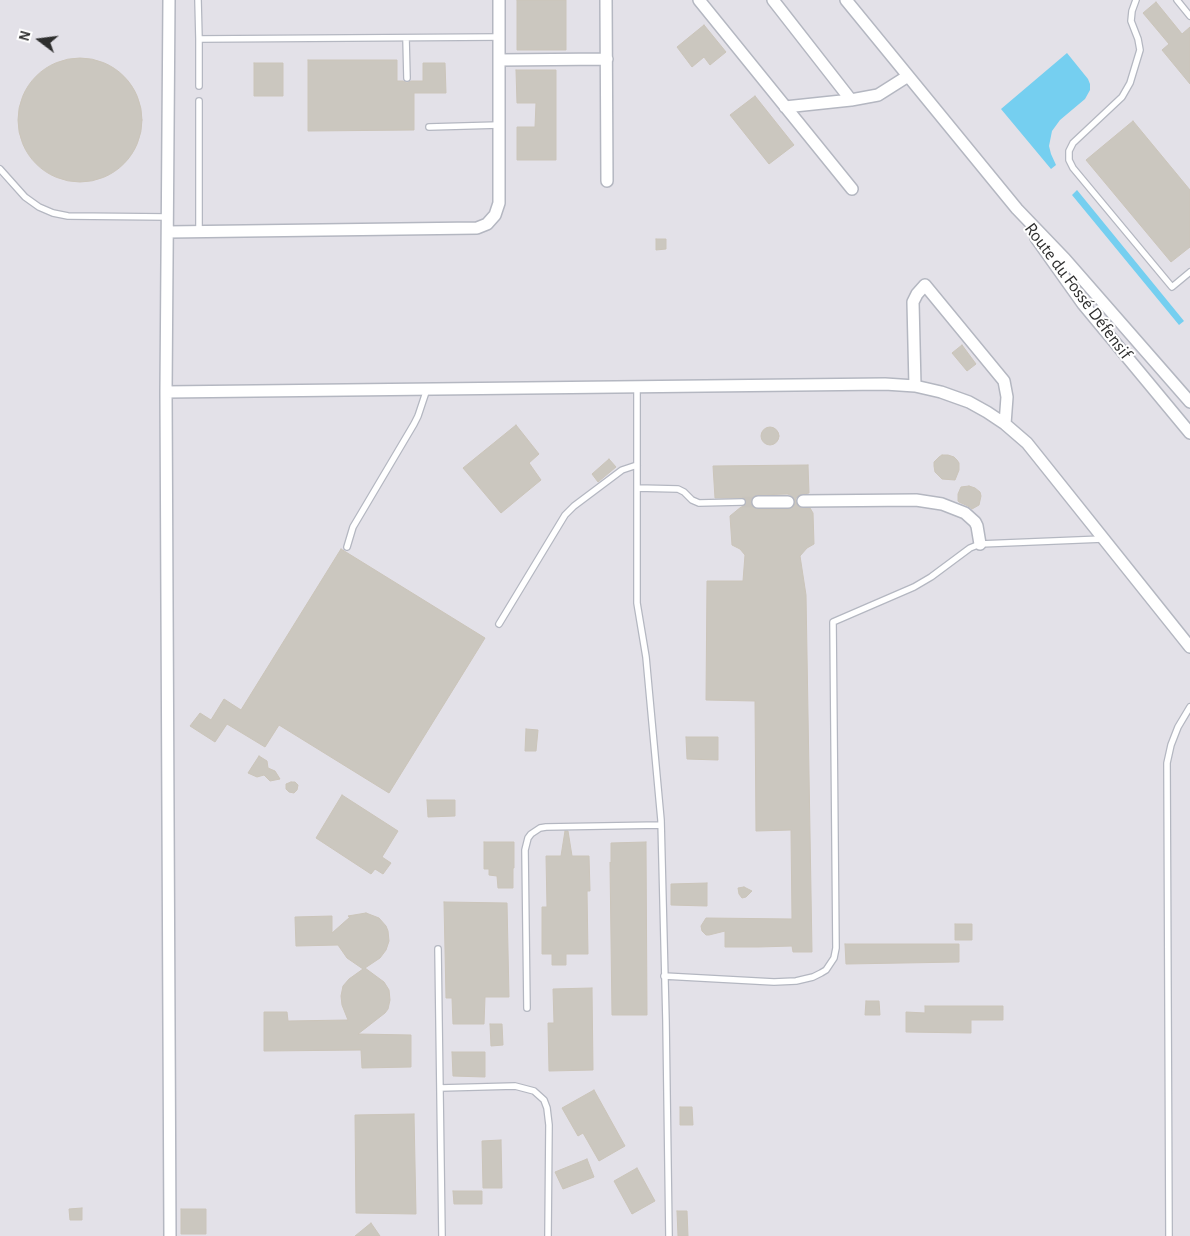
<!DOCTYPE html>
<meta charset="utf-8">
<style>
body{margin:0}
#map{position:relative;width:1190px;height:1236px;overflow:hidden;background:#efe9e1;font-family:"Alegreya Sans",sans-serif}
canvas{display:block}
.north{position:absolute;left:15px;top:15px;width:50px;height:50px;-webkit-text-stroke:4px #fff;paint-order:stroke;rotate:285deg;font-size:14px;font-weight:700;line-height:20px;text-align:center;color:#2e2e2e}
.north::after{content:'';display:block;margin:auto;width:18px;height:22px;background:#2e2e2e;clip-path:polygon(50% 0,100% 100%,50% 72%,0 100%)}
</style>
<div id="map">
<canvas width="1190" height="1236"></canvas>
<div class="north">N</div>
</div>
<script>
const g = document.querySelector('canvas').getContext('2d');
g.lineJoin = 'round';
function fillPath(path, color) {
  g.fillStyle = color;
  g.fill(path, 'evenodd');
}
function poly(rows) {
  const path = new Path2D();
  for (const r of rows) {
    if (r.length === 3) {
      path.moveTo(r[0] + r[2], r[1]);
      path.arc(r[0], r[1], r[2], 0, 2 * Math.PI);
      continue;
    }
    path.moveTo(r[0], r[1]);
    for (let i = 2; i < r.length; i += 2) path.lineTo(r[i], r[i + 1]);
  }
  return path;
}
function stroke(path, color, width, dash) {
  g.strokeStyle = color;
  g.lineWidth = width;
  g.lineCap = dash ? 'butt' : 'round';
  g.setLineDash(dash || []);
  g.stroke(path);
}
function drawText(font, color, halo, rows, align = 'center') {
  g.font = font + ' "Alegreya Sans",sans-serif';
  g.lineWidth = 4;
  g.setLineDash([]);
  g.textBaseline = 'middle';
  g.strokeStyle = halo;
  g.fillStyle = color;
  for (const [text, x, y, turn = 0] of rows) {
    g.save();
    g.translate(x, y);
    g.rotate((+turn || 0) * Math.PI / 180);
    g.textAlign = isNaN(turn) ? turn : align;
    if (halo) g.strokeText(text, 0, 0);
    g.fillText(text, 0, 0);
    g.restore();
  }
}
fillPath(poly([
 [0,0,1190,0,1190,1236,0,1236]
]), '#e3e1e8');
fillPath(poly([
 [1067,53,1088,79,1090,84,1090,90,1085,99,1060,120,1052,131,1049,146,1051,154,1056,165,1051,169,1001,109],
 [1077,190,1184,321,1179,325,1072,195]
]), '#75cff0');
const building = poly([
 [517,0,566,0,566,50,517,50,517,0],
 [1156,2,1182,34,1190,27,1190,84,1162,50,1169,44,1143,13,1156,2],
 [704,25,726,52,710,65,704,57,692,67,677,47,704,25],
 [80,120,62],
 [308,60,397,60,397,81,403,81,407,83,411,81,423,81,423,63,445,63,446,93,414,93,414,130,308,131,308,60],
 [254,63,283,63,283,96,254,96,254,63],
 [516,70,556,70,556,160,517,160,517,127,535,127,536,103,517,103,516,70],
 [755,96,794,145,769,164,730,115,755,96],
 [1133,121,1190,190,1190,247,1171,262,1086,160,1133,121],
 [656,239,666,239,666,249,656,250,656,239],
 [962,345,976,364,967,371,952,353,962,345],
 [516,425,539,454,529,463,541,480,501,513,463,468,516,425],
 [770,436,9],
 [942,455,948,455,954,457,957,460,959,463,959,470,955,480,942,479,935,472,934,466,934,462,939,457,942,455],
 [609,459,616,467,598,482,592,474,609,459],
 [808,465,809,493,799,495,796,498,796,502,799,507,810,508,813,513,814,544,807,548,800,556,806,595,812,952,793,952,792,946,758,947,725,947,725,931,709,935,706,935,702,931,701,926,706,918,792,919,791,830,756,831,755,701,706,700,707,581,743,581,745,555,740,549,732,545,730,516,741,507,745,506,747,501,750,498,715,498,713,466,808,465],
 [788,494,792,496,795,502,794,506,788,509,758,509,752,506,751,502,752,498,758,495,788,494],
 [969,486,975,488,980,492,981,496,979,505,972,509,968,506,959,502,958,501,958,494,961,487,969,486],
 [341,549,485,638,389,793,279,725,265,747,227,724,215,742,190,726,200,713,211,720,224,699,241,710,341,549],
 [526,729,538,730,536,751,525,751,526,729],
 [686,737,718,737,718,760,687,759,686,737],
 [259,756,267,761,268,768,275,771,280,779,270,781,264,775,257,777,248,773,259,756],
 [291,782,295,782,298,785,297,790,294,793,289,792,286,789,286,784,291,782],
 [342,795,398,831,382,857,391,863,383,874,375,869,371,874,316,838,342,795],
 [427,800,455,800,455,816,428,817,427,800],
 [565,831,568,831,572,856,589,856,590,891,587,891,588,954,566,954,566,965,552,965,552,954,542,954,542,907,547,907,546,856,561,856,565,831],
 [484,842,514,842,514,868,513,868,513,888,498,888,497,876,489,875,489,869,484,869,484,842],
 [646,842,647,1015,612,1015,610,862,611,863,611,843,646,842],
 [707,883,707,906,671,905,671,884,707,883],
 [744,887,752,891,746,897,742,898,739,894,738,888,744,887],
 [444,902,507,903,509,997,485,997,484,1024,453,1024,452,998,446,998,444,902],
 [366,913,379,918,386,926,388,931,389,941,386,950,380,958,365,968,384,982,389,990,390,1000,388,1009,385,1013,358,1034,411,1035,411,1067,362,1068,361,1050,264,1051,264,1012,287,1012,288,1021,348,1020,342,1005,341,996,343,986,349,979,363,969,347,958,338,945,296,946,295,917,332,916,332,933,350,917,348,916,366,913],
 [955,924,972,924,972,940,955,940,955,924],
 [845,944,959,944,959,962,846,964,845,944],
 [592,988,593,1070,549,1071,548,1023,554,1023,553,989,592,988],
 [866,1001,879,1001,880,1015,865,1015,866,1001],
 [925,1006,1003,1006,1003,1020,971,1020,971,1033,906,1032,906,1012,925,1013,925,1006],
 [490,1024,502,1024,503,1045,491,1046,490,1024],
 [452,1052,485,1052,485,1077,453,1076,452,1052],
 [594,1090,625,1146,599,1161,583,1133,578,1136,562,1108,594,1090],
 [680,1107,692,1107,693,1125,680,1125,680,1107],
 [414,1114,416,1214,356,1213,355,1115,414,1114],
 [501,1140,502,1188,483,1188,482,1141,501,1140],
 [587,1159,594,1177,563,1189,555,1172,587,1159],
 [637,1168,655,1201,632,1214,614,1181,637,1168],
 [453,1191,482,1191,482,1204,454,1204,453,1191],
 [82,1208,82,1220,70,1220,69,1209,82,1208],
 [181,1209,206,1209,206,1234,181,1234,181,1209],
 [677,1211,687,1211,688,1236,678,1236,677,1211],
 [371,1223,380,1236,355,1236,371,1223]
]);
fillPath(building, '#cbc7bf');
stroke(building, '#cbc5ba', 1);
stroke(poly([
 [742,502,758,502]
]), '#c8c4bd', 11, [11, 5.5]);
const lane = poly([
 [198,0,199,39,499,37],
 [1136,0,1132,11,1131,21,1138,39,1140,50,1130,83,1122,97,1073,143,1069,151,1069,160,1073,168,1172,287,1190,272],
 [1177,0,1190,16],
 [406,38,407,78],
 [199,39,199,86],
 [429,127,499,125],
 [0,169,25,197,39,207,53,213,68,216,168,217],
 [199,232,199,101],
 [637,387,637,603,646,657,661,820,666,1021,669,1236],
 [637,488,678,489,684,492,692,500,699,503,742,502],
 [347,547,353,527,414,424,418,416,427,389],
 [499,624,565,515,574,506,622,470,637,465],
 [438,949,442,1236],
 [664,976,774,982,796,981,813,977,821,973,826,970,834,958,836,948,833,622,914,587,931,577,970,548,980,544,1103,539],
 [527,1008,525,850,528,838,531,834,540,828,546,827,661,825],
 [440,1088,515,1086,534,1091,544,1100,547,1108,549,1125,548,1236],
 [1169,1236,1167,763,1171,745,1178,727,1190,707]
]);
const street = poly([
 [606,0,607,181],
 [699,0,852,189],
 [773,0,851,100,878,95,908,76],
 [846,0,1017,209,1065,259,1190,402],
 [499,60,607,59],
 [785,107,851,100],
 [168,232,477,228,487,224,495,215,499,203,499,0],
 [1036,238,1083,304,1190,433],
 [915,386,913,302,917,294,925,285,1004,381,1007,397,1005,424],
 [166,392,169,0],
 [803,501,916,500,942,504,965,513,975,522,977,526,980,544],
 [758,502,788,502],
 [170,1236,166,392,885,384,915,386,941,392,969,402,987,412,1005,424,1027,443,1190,647]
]);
stroke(lane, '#b4b7c1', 8);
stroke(street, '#b4b7c1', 14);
stroke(lane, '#fff', 5.5);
stroke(street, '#fff', 11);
drawText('18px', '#2e2e2e', '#fff', [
 ["Route du Fossé Défensif",1078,291,53]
]);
</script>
